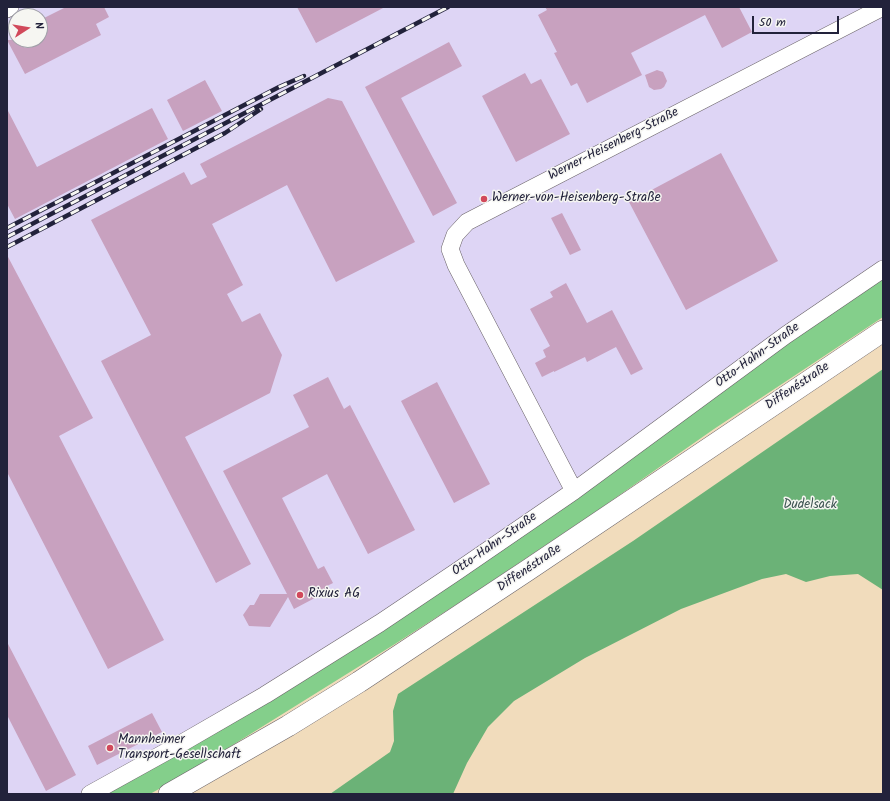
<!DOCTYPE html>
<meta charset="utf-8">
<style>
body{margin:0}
#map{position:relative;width:890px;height:801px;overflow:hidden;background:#f1dcbc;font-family:Kalam,sans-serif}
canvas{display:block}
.frame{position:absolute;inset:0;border:8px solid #22223b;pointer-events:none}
.north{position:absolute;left:8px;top:8px;width:40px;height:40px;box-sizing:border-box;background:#f6f6f2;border:1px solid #a1a1a9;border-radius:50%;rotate:78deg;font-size:11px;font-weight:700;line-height:16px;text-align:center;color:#22223b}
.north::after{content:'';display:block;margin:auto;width:14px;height:18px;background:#d1495b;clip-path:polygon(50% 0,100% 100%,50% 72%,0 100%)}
.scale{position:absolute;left:752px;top:16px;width:87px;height:18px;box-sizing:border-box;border:2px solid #22223b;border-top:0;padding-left:5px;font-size:12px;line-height:14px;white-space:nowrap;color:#22223b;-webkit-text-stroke:3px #f6f6f2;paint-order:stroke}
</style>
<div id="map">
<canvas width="890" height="801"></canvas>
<div class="frame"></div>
<div class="north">N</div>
<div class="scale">50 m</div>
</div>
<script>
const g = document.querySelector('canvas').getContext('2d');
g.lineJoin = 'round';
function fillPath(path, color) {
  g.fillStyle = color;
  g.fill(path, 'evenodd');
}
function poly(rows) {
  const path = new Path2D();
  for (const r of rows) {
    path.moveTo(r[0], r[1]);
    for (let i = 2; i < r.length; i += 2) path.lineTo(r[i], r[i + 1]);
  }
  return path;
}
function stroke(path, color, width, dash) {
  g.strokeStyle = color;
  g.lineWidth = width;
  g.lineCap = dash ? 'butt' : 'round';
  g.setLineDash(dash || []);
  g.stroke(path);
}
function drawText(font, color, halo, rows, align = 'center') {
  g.font = font + ' Kalam,sans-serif';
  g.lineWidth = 3;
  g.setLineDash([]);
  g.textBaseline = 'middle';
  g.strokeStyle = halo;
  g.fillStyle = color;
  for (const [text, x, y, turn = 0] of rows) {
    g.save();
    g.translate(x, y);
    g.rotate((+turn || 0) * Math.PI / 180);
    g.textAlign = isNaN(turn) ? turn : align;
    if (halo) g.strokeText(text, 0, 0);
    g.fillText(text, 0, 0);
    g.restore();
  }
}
fillPath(poly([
 [7,7,883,7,883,276,689,414,104,794,7,794],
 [16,16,40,16,40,40,16,40]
]), '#ded5f5');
fillPath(poly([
 [883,276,883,317,714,429,601,508,471,595,395,644,191,771,150,794,104,794,622,462]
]), '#84cf8b');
fillPath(poly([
 [883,369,883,590,858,574,830,576,806,582,786,574,762,579,681,609,585,658,514,701,488,727,467,763,453,794,330,794,390,752,394,741,393,711,398,694,633,541]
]), '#6bb277');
fillPath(poly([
 [66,7,104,7,109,17,96,24,101,35,25,74,7,40,40,40,40,20],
 [297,7,385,7,316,43],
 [545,7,739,7,752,32,722,48,705,15,631,53,642,75,587,103,577,83,571,86,554,53,557,52,538,15,547,10],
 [449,42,462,66,401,98,457,203,433,216,365,87],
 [657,70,663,72,667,81,664,87,661,89,654,90,649,87,645,75],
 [525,73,531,84,541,79,570,134,516,162,482,96],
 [205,80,222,111,183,131,167,100],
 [328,98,342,101,415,242,336,282,287,185,212,224,243,285,227,294,242,322,260,313,282,355,270,393,185,437,251,564,216,583,101,361,151,335,91,220,184,172,191,185,207,177,200,164],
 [152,108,168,139,15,219,7,204,7,109,37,167],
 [721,153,778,261,686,310,629,202],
 [562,213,581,250,570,255,551,218],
 [7,255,93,418,59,436,164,640,108,669,7,472],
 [566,283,587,323,612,310,643,369,631,375,616,347,587,362,585,357,554,372,554,371,542,377,535,363,546,357,543,350,550,346,530,309,553,297,550,292],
 [328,377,344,409,350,405,415,530,368,554,327,474,282,498,318,569,324,566,333,583,327,586,330,590,294,609,288,597,270,627,249,626,243,615,250,605,254,605,260,594,287,594,223,471,309,427,293,395],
 [437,382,490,484,454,503,401,401],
 [7,642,76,775,46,791,7,715],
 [152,713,162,732,97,765,88,746]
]), '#c8a1bf');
const minor = poly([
 [7,9,10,7],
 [574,491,456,265,450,249,455,235,467,222,883,7],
 [90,794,182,743,265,695,380,623,456,572,574,491,786,335,883,269]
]);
const major = poly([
 [169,794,288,726,359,682,528,570,883,331]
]);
stroke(minor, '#6a6368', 18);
stroke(major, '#6a6368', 22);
stroke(minor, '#fff', 17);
stroke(major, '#fff', 21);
const rail = poly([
 [7,228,279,87,304,76],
 [7,237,448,7],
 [7,247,225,133,261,109]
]);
stroke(rail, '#22223b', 4.5);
stroke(rail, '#f6f6f2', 3, [9]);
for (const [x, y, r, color] of [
 [484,199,4,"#d1495b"],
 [300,595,4,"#d1495b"],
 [110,748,4,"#d1495b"]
]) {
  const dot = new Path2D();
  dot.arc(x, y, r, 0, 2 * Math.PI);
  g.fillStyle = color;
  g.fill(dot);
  stroke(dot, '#f6f6f2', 1.5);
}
drawText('13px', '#22223b', '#f6f6f2', [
 ["Werner-Heisenberg-Straße",614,145,-27],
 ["Otto-Hahn-Straße",758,356,-36],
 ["Diffenéstraße",798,387,-34],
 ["Otto-Hahn-Straße",495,545,-35],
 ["Diffenéstraße",530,569,-34]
]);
drawText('13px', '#22223b', '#f6f6f2', [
 ["Werner-von-Heisenberg-Straße",492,199],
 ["Rixius AG",308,595],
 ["Mannheimer",118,741],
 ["Transport-Gesellschaft",118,756]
], 'left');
drawText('13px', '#3f5653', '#f6f6f2', [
 ["Dudelsack",810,506]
]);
</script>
